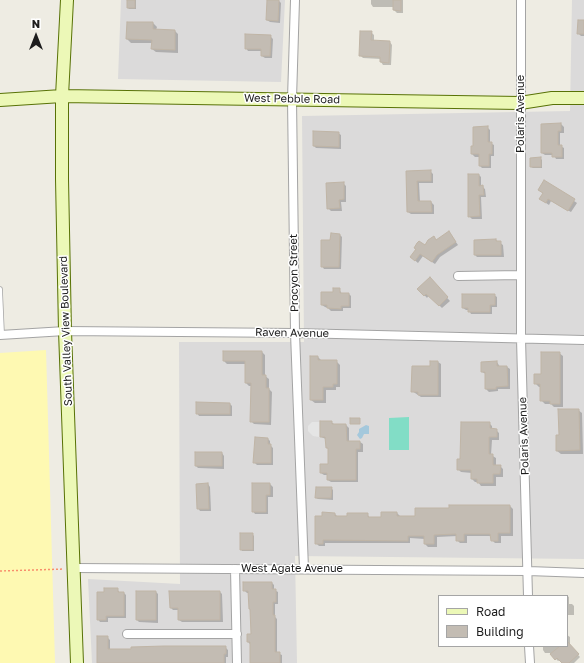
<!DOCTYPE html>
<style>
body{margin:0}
#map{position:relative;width:584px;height:663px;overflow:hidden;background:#eeece3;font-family:"Golos Text",sans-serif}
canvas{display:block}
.legend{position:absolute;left:438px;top:595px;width:130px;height:52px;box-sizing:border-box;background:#fff;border:1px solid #a5a5a5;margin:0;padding:5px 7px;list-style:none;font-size:12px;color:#1d1d1d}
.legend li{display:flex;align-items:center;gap:8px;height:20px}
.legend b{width:20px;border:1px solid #a5a5a5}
.north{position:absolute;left:16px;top:16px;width:40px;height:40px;-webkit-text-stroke:3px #fff;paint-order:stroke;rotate:0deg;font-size:11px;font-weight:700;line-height:16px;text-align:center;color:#1d1d1d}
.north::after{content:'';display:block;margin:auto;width:14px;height:18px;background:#1d1d1d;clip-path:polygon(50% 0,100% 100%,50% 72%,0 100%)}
</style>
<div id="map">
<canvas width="584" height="663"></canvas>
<ul class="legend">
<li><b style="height:5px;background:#ecf8b7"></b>Road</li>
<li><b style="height:11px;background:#c3bcb3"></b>Building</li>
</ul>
<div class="north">N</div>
</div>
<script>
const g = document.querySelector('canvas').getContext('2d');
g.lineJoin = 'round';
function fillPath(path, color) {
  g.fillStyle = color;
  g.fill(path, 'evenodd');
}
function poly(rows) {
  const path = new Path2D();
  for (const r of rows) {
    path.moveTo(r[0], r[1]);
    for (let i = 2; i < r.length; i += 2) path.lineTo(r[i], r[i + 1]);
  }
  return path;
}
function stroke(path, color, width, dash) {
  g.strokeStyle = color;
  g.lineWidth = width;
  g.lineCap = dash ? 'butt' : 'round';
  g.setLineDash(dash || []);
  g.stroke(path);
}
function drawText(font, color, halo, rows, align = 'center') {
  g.font = font + ' "Golos Text",sans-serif';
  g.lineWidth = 3;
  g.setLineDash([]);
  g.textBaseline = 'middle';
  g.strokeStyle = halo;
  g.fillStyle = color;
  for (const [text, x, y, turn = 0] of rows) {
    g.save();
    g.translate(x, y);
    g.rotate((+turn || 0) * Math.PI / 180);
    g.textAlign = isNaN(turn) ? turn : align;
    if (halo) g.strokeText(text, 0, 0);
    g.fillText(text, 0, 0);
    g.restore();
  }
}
fillPath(poly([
 [121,0,285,0,281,82,118,79],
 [572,0,584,0,584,559,295,556,297,663,92,663,88,579,180,584,179,342,304,342,302,116,570,111]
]), '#dbdada');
fillPath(poly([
 [46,350,55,663,0,663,0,353]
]), '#fef9b2');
fillPath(poly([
 [409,417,409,450,389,450,389,418]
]), '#82ddc6');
fillPath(poly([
 [312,422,319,422,319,437,313,436,308,431,308,426]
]), '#e5e5e5');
fillPath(poly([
 [366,425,369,426,369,434,364,434,362,438,360,439,357,435,359,432,359,429]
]), '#a4c8dc');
fillPath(poly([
 [128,0,136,0,136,9,129,9,128,8],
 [371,0,403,0,403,13,397,13,394,10,394,7,373,7,371,4],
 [279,1,281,3,280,23,270,22,267,20],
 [584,21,584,36,581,36,578,33],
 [128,23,153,23,157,27,156,30,175,31,178,34,178,53,156,52,152,49,153,43,131,43,127,39],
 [371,32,374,35,374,41,390,42,392,45,391,65,383,65,381,62,381,59,363,58,360,55],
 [270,36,273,39,272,58,265,58,262,56,262,51,248,51,246,48],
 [561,124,564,127,564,133,560,133,560,146,564,148,564,159,556,159,554,155,545,155,542,153,542,125],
 [487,127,490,130,490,143,494,145,494,156,491,156,491,168,482,168,480,166,480,157,475,157,472,154,472,147],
 [338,133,341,135,341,149,316,148,314,146],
 [540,158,542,160,542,168,533,168,531,167],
 [430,171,433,174,433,183,419,183,420,202,431,202,434,205,434,214,411,214,408,212,407,172],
 [479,175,481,177,481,186,485,189,486,197,481,197,482,219,472,219,469,216],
 [544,181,577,203,571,212,551,201,549,205,543,201,544,194,539,190],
 [343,183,346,186,346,202,341,202,342,211,331,211,328,208],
 [340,235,342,237,341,269,324,269,322,266,331,241],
 [451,235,458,245,440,257,435,264,423,256,418,263,411,257,425,246],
 [496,240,503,245,504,257,477,257,475,255],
 [430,279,450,301,442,308,429,295,427,298,419,289],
 [339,289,342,294,349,294,351,296,351,308,343,308,343,311,331,311,328,308,325,307,322,305],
 [494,295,497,297,497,307,492,307,492,314,471,314,469,310,466,310,463,308],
 [262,352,265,355,265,376,269,379,269,389,272,392,271,425,254,424,251,421,252,386,249,386,246,383,246,364,227,364,224,361],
 [559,353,563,356,563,407,554,407,551,404,545,404,541,400,541,387,539,387,536,384],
 [318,357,321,360,336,361,340,365,340,387,336,387,336,390,326,390,326,403,315,403,311,400],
 [431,362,438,362,441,364,441,397,421,397,412,391,431,367],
 [497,362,500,367,507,367,510,369,510,389,498,389,498,391,489,392,486,389,486,374,482,372],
 [230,404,232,406,232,416,199,416,197,413],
 [578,410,582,413,583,454,561,454,557,451,560,436],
 [331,422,334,424,346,425,349,428,349,442,360,442,363,444,363,452,358,452,358,482,331,482,328,480,328,475,324,475,321,473,329,465,329,449,327,448,326,439,321,437],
 [489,423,492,426,492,429,496,430,499,433,499,440,492,440,491,455,496,458,496,466,500,466,503,469,503,477,496,477,496,486,481,486,478,482,475,482,472,479,472,473,461,472,458,469,461,460],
 [268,439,270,441,270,445,273,448,273,465,257,465,254,462],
 [222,453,224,456,224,469,198,468,196,466],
 [208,484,210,487,211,511,200,511,198,508],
 [253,484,270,484,273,487,273,497,268,497,268,514,255,514,253,511],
 [331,488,333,490,333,500,318,499,316,498],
 [510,506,513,509,513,536,501,536,501,543,495,543,492,540,492,536,467,536,467,543,460,543,457,540,457,536,437,537,437,547,428,547,425,544,425,539,410,538,410,543,325,543,325,546,319,546,316,543,323,517,335,514,338,517,348,517,367,514,370,518,382,518,397,513,400,516,416,517,450,509],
 [252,534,254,536,254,551,242,551,241,549],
 [272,583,274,585,274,590,278,592,278,604,275,604,275,617,277,619,277,653,282,655,282,663,251,663,251,645,248,642,248,635,252,635,249,593,247,593,244,590],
 [117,589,120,593,124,593,126,595,126,618,108,618,108,622,100,622,98,619,105,593],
 [156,592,158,594,158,623,139,622,137,620],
 [220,592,222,594,223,622,182,622,179,620,179,610,173,610,171,608],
 [551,595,566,595,569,597,569,604,572,604,574,606,574,615,567,615,567,596],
 [567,635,570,637,570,646,580,657,574,663,563,663,560,660,558,661,550,653,545,653,543,650,543,646,567,646],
 [107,637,110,640,110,650,225,647,228,650,228,657,226,657,226,663,98,663]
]), '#0003');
const building = poly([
 [127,0,135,0,135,8,127,8,127,0],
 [267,0,279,0,278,21,266,20,267,0],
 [393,0,401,0,401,11,393,10,393,0],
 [578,20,584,20,584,34,577,34,578,20],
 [127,22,153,22,153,29,175,30,175,50,151,49,152,40,126,39,127,22],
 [360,31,372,31,371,40,390,41,389,63,380,62,380,57,359,56,360,31],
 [245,34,271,35,270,56,261,56,261,49,245,49,245,34],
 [561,123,561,131,558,131,558,145,562,145,562,157,552,157,552,153,541,153,541,124,561,123],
 [488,126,488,142,492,142,492,154,489,154,489,166,479,166,479,154,471,154,471,146,473,146,473,127,488,126],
 [313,131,339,132,339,147,313,146,313,131],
 [541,157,541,167,530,167,530,158,541,157],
 [431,170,431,181,417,181,418,201,431,201,432,212,407,212,406,171,431,170],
 [468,174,479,174,479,186,483,185,484,195,479,195,480,216,468,217,468,174],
 [544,180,575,199,568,211,548,199,546,203,539,199,543,193,538,190,544,180],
 [344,182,344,199,339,200,340,208,327,209,326,183,344,182],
 [449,231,456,242,437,255,432,262,420,254,415,261,410,257,416,249,414,248,417,243,419,241,425,245,428,240,434,236,436,240,449,231],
 [331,233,340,234,339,267,321,267,321,240,330,240,331,233],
 [496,239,496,241,501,241,501,255,474,255,474,240,496,239],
 [430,277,448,297,439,306,426,294,424,296,417,289,430,277],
 [333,288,340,288,340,293,349,293,349,306,341,306,341,309,327,308,327,305,321,305,321,292,333,292,333,288],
 [462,294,495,294,495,305,490,305,490,312,468,312,468,308,462,308,462,294],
 [223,351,262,351,262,375,266,375,266,388,269,388,269,422,250,422,251,383,245,383,245,361,223,361,223,351],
 [541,352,560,352,560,404,550,404,550,401,540,401,540,384,534,384,534,374,541,374,541,352],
 [310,356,318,356,318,360,337,360,337,384,333,384,333,387,323,387,323,400,310,400,310,356],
 [430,361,438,361,438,395,418,395,418,392,411,392,412,366,430,366,430,361],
 [497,361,497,366,507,366,508,386,496,387,496,389,485,389,485,372,481,372,481,362,497,361],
 [196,402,230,403,230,414,196,414,196,402],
 [558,409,579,409,580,450,556,451,556,435,559,435,558,409],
 [350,418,360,418,360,424,350,424,350,418],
 [320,421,332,421,332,424,346,424,347,441,360,441,360,449,356,449,356,480,327,480,327,473,320,473,320,464,328,464,328,448,326,448,325,437,320,437,320,421],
 [461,422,490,422,490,428,497,429,497,437,489,437,489,454,493,454,493,465,501,465,500,474,493,474,493,483,477,483,477,479,471,479,471,470,457,470,457,459,460,459,461,422],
 [255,437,268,438,268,444,271,444,271,463,253,463,255,437],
 [195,452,222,452,222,466,195,466,195,452],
 [208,483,209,509,197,509,196,484,208,483],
 [252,483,270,483,270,495,266,495,266,512,252,512,252,483],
 [316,487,332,487,331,498,315,498,316,487],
 [449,505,510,505,510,533,498,533,498,541,491,541,490,534,464,534,464,541,456,541,456,534,434,535,434,544,424,544,424,536,408,536,408,541,323,540,323,544,315,544,315,516,322,516,322,512,335,513,335,516,347,516,347,513,368,513,368,517,381,517,381,512,397,512,397,516,415,516,415,508,449,508,449,505],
 [240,533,253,533,253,550,240,550,240,533],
 [243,582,272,582,272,589,276,589,276,602,273,602,273,615,275,615,275,652,280,652,280,663,250,663,250,642,247,642,247,634,251,634,250,609,249,609,248,591,243,591,243,582],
 [104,588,118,588,118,592,124,592,124,616,106,616,106,620,97,620,97,592,104,592,104,588],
 [136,591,156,591,156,620,136,620,136,591],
 [169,591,220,591,220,620,178,620,178,608,170,608,169,591],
 [97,636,108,636,108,649,131,649,131,647,164,646,226,646,226,654,224,654,224,663,97,663,97,636],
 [567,641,579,654,569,663,562,663,557,658,555,660,550,654,560,646,567,646,567,641]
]);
fillPath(building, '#c3bcb3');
stroke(building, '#c0b5a6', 1);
const lane = poly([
 [0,289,2,334]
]);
const street = poly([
 [295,0,292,99,295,333,304,569],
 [521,0,521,339,528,596],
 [458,276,520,275],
 [0,335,65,331,295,333,584,340],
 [74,568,528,571,584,573],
 [235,569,237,663],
 [127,634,237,634],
 [529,646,530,663]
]);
const secondary = poly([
 [67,0,62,96,62,179,65,331,77,663],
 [0,100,62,96,520,103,552,98,584,98]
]);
stroke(lane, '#a4a4a4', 5.5);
stroke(street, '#a4a4a4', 10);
stroke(secondary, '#587206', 14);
stroke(poly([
 [0,571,64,569]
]), '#f88d6b', 1.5, [2, 2]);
stroke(lane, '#fff', 4);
stroke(street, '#fff', 8);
stroke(secondary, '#ecf8b7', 12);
drawText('11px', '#1d1d1d', '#fff', [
 ["West Pebble Road",292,99,1],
 ["Polaris Avenue",521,114,-90],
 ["Procyon Street",294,273,-91],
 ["South Valley View Boulevard",66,331,-92],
 ["Raven Avenue",292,333,1],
 ["Polaris Avenue",524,436,-92],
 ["West Agate Avenue",292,569]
]);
</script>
